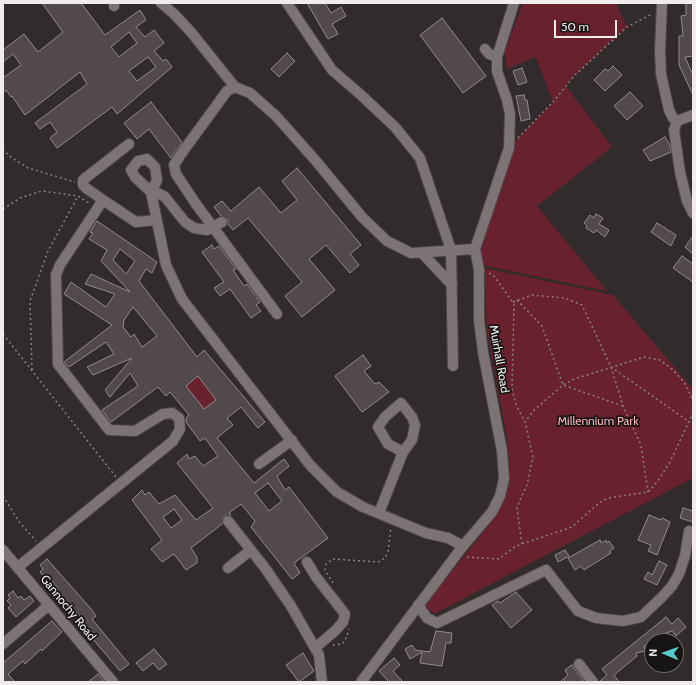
<!DOCTYPE html>
<style>
body{margin:0}
#map{position:relative;width:696px;height:685px;overflow:hidden;background:#322b2b;font-family:Cabin,sans-serif}
canvas{display:block}
.frame{position:absolute;inset:0;border:4px solid #f1ecec;pointer-events:none}
.north{position:absolute;left:644px;top:633px;width:40px;height:40px;box-sizing:border-box;background:#171414;border:1px solid #6e6a6a;border-radius:50%;rotate:272deg;font-size:11px;font-weight:700;line-height:16px;text-align:center;color:#f1ecec}
.north::after{content:'';display:block;margin:auto;width:14px;height:18px;background:#53cdcb;clip-path:polygon(50% 0,100% 100%,50% 72%,0 100%)}
.scale{position:absolute;left:554px;top:20px;width:63px;height:18px;box-sizing:border-box;border:2px solid #f1ecec;border-top:0;padding-left:5px;font-size:12px;line-height:14px;white-space:nowrap;color:#f1ecec;-webkit-text-stroke:3px #171414;paint-order:stroke}
</style>
<div id="map">
<canvas width="696" height="685"></canvas>
<div class="frame"></div>
<div class="north">N</div>
<div class="scale">50 m</div>
</div>
<script>
const g = document.querySelector('canvas').getContext('2d');
g.lineJoin = 'round';
function fillPath(path, color) {
  g.fillStyle = color;
  g.fill(path, 'evenodd');
}
function poly(rows) {
  const path = new Path2D();
  for (const r of rows) {
    path.moveTo(r[0], r[1]);
    for (let i = 2; i < r.length; i += 2) path.lineTo(r[i], r[i + 1]);
  }
  return path;
}
function stroke(path, color, width, dash) {
  g.strokeStyle = color;
  g.lineWidth = width;
  g.lineCap = dash ? 'butt' : 'round';
  g.setLineDash(dash || []);
  g.stroke(path);
}
function drawText(font, color, halo, rows, align = 'center') {
  g.font = font + ' Cabin,sans-serif';
  g.lineWidth = 3.5;
  g.setLineDash([]);
  g.textBaseline = 'middle';
  g.strokeStyle = halo;
  g.fillStyle = color;
  for (const [text, x, y, turn = 0] of rows) {
    g.save();
    g.translate(x, y);
    g.rotate((+turn || 0) * Math.PI / 180);
    g.textAlign = isNaN(turn) ? turn : align;
    if (halo) g.strokeText(text, 0, 0);
    g.fillText(text, 0, 0);
    g.restore();
  }
}
fillPath(poly([
 [523,3,616,3,627,27,574,76,566,86,612,147,537,206,607,291,486,266,478,266,475,249,509,148,553,102,536,57,507,69,505,51],
 [484,268,613,295,693,389,693,478,434,614,425,605,497,515,508,491,510,473,508,443,487,330],
 [198,376,216,400,204,409,186,386]
]), '#69212e');
const building = poly([
 [42,3,81,3,105,35,140,10,146,20,136,27,145,37,154,30,164,43,154,51,163,61,166,59,172,67,117,114,112,107,57,148,50,138,57,132,50,122,40,129,35,123,87,84,80,72,25,115,12,96,11,97,6,90,3,92,3,78,21,65,13,54,3,62,3,50,24,34,38,52,63,32,42,3],
 [129,32,137,43,119,57,111,47,129,32],
 [148,57,156,67,137,81,129,71,148,57],
 [307,3,325,3,331,13,341,7,346,16,332,24,338,34,328,39,307,3],
 [686,3,693,3,693,56,685,57,693,75,693,95,679,65,679,36,683,36,681,16,686,15,686,3],
 [442,18,486,76,463,93,420,35,442,18],
 [287,53,295,61,279,77,271,69,287,53],
 [613,66,622,75,605,91,594,80,605,69,608,71,613,66],
 [522,68,527,82,518,85,513,71,522,68],
 [630,92,643,106,627,120,614,106,630,92],
 [524,95,525,100,527,100,530,119,521,121,516,96,524,95],
 [151,102,182,142,171,158,149,129,137,139,124,123,151,102],
 [665,137,670,145,671,152,650,161,643,150,665,137],
 [297,168,361,245,350,254,359,265,350,273,326,245,309,259,335,290,302,317,285,296,302,282,248,218,233,230,228,224,228,219,221,216,214,207,222,201,231,211,259,187,281,213,297,200,282,181,297,168],
 [596,214,603,218,599,224,609,230,605,237,596,230,594,233,586,228,587,226,584,223,590,215,594,218,596,214],
 [97,221,157,262,152,273,146,269,139,281,197,357,204,350,265,422,258,428,241,407,227,418,233,425,217,438,254,483,284,459,289,466,277,476,285,490,289,487,328,538,294,563,300,573,292,579,251,527,255,521,241,504,229,513,231,515,224,516,222,524,191,548,197,557,197,563,186,570,174,554,162,562,151,549,162,540,132,500,142,490,145,495,149,492,159,504,175,495,196,520,213,508,177,463,187,454,189,459,195,456,203,466,218,456,205,438,200,441,186,422,186,418,189,415,170,392,166,396,158,387,111,422,102,410,138,386,130,373,110,397,105,390,132,358,93,375,87,367,114,354,106,342,69,367,64,362,112,325,64,294,71,282,106,307,115,294,85,284,91,274,130,292,101,261,107,250,89,239,93,233,90,232,97,221],
 [120,249,135,261,126,274,113,260,120,249],
 [133,307,157,336,142,347,134,334,131,337,123,327,124,320,133,307],
 [198,376,216,400,204,409,186,386,198,376],
 [268,483,282,501,269,511,255,493,268,483],
 [174,509,182,520,171,528,163,517,174,509],
 [657,223,676,235,671,246,651,232,657,223],
 [693,236,693,254,685,247,693,236],
 [212,245,214,249,219,246,236,269,233,270,244,286,247,284,260,302,256,305,261,311,251,318,230,289,220,296,214,288,224,282,202,252,212,245],
 [682,256,693,264,693,282,673,268,682,256],
 [363,355,371,366,364,371,375,384,379,382,389,392,362,412,335,376,363,355],
 [683,508,693,511,693,522,680,518,683,508],
 [649,515,661,520,662,518,670,522,657,555,648,551,651,545,638,540,649,515],
 [600,540,601,543,606,540,607,543,609,541,614,548,610,551,611,553,584,570,581,566,575,570,568,558,600,540],
 [565,550,569,556,558,562,555,555,565,550],
 [47,559,92,610,96,616,92,619,129,664,120,671,81,625,85,621,76,612,73,615,54,592,58,588,47,576,45,578,40,572,43,569,40,565,47,559],
 [659,561,667,565,657,585,644,579,648,572,652,575,659,561],
 [13,591,18,598,21,596,24,600,30,596,34,601,16,617,8,608,11,605,7,601,10,598,8,595,13,591],
 [516,592,532,610,511,628,492,605,498,601,500,603,516,592],
 [666,617,672,624,678,618,686,627,676,636,672,631,666,633,656,641,652,641,652,644,644,646,645,651,636,653,637,656,614,675,619,682,599,682,607,675,602,669,666,617],
 [52,621,62,632,42,651,41,649,25,664,23,661,8,674,15,682,3,682,3,663,52,621],
 [436,631,452,633,451,643,446,643,442,666,420,663,422,652,410,659,405,649,412,645,415,650,430,652,436,631],
 [154,649,167,664,159,670,153,663,143,671,136,663,154,649],
 [303,653,314,671,299,682,286,665,303,653],
 [394,658,400,665,393,671,403,682,389,682,379,671,394,658],
 [572,665,574,668,585,682,560,682,568,675,565,670,572,665],
 [98,674,105,682,88,682,98,674]
]);
fillPath(building, '#524a4a');
stroke(building, '#938b8b', 1);
const minor = poly([
 [114,3,114,6],
 [161,3,174,14,191,32,235,87,250,93,276,116,316,161,362,217,387,241,411,253,475,249],
 [287,3,332,70,361,95,395,127,420,158,451,250,453,366],
 [662,3,660,50,661,74,669,110,673,118,677,121],
 [485,49,489,54,497,57],
 [235,87,227,91,181,154,174,165,176,174,196,204,277,314],
 [677,121,674,130,680,172,687,201,693,213],
 [677,121,693,115],
 [103,200,86,188,83,185,83,180,129,144],
 [222,222,207,230,194,228,185,222,165,197,154,191,151,192,157,180,155,167,147,159,138,161,131,170,135,177,151,192,166,265,182,299,310,465,337,492,363,507,426,533,448,538,463,546],
 [422,253,452,285],
 [259,464,292,440],
 [379,513,403,452,388,444,378,427,385,417,401,403,412,417,415,425,412,440,403,452],
 [228,521,265,568,291,606,319,655,322,682],
 [3,550,113,682],
 [307,562,316,577,345,614,343,622,336,630,315,648],
 [18,567,173,441,180,429,179,418,172,413,163,414,135,431,109,430,58,364,56,275,60,265,103,200,136,222,156,220],
 [228,568,251,550],
 [418,605,427,618,437,623,546,570,578,611,596,618,623,621,641,617,662,597,672,586,679,574,685,556,689,531],
 [3,644,49,605],
 [579,664,593,682],
 [361,682,463,546,492,512,500,496,504,479,502,451,483,352,479,320,479,270,475,249,509,148,510,114,507,100,497,71,497,57,514,3]
]);
stroke(minor, '#4e4748', 12);
stroke(poly([
 [518,138,553,102,574,76,627,27,652,14],
 [3,149,9,156,28,168,75,182],
 [3,209,20,198,42,191,78,196,89,203],
 [489,273,494,276,514,304,512,389,516,405,525,422,534,410,563,385,574,379,644,357,660,360,672,369,684,382,693,400],
 [517,300,542,326,563,385,623,406],
 [513,302,532,295,564,298,582,305,611,367,623,406,641,445,648,492],
 [3,334,116,477],
 [611,367,688,421],
 [32,370,30,301,48,251,78,196],
 [3,496,20,523,36,541],
 [522,544,517,509,519,502,527,485,533,457,525,422],
 [467,557,499,559,516,546,572,527,599,503,608,498,648,492,658,481,670,462,692,415,693,406],
 [333,583,325,570,326,564,333,559,378,562,385,558,388,552,391,527],
 [333,645,342,644,345,641,349,629]
]), '#878181', 1.5, [2, 3]);
stroke(minor, '#7c7374', 10);
drawText('12px', '#f1ecec', '#171414', [
 ["Muirhall Road",499,359,80],
 ["Gannochy Road",68,608,51]
]);
drawText('12px', '#f9b3b9', '#171414', [
 ["Millennium Park",598,421]
]);
</script>
